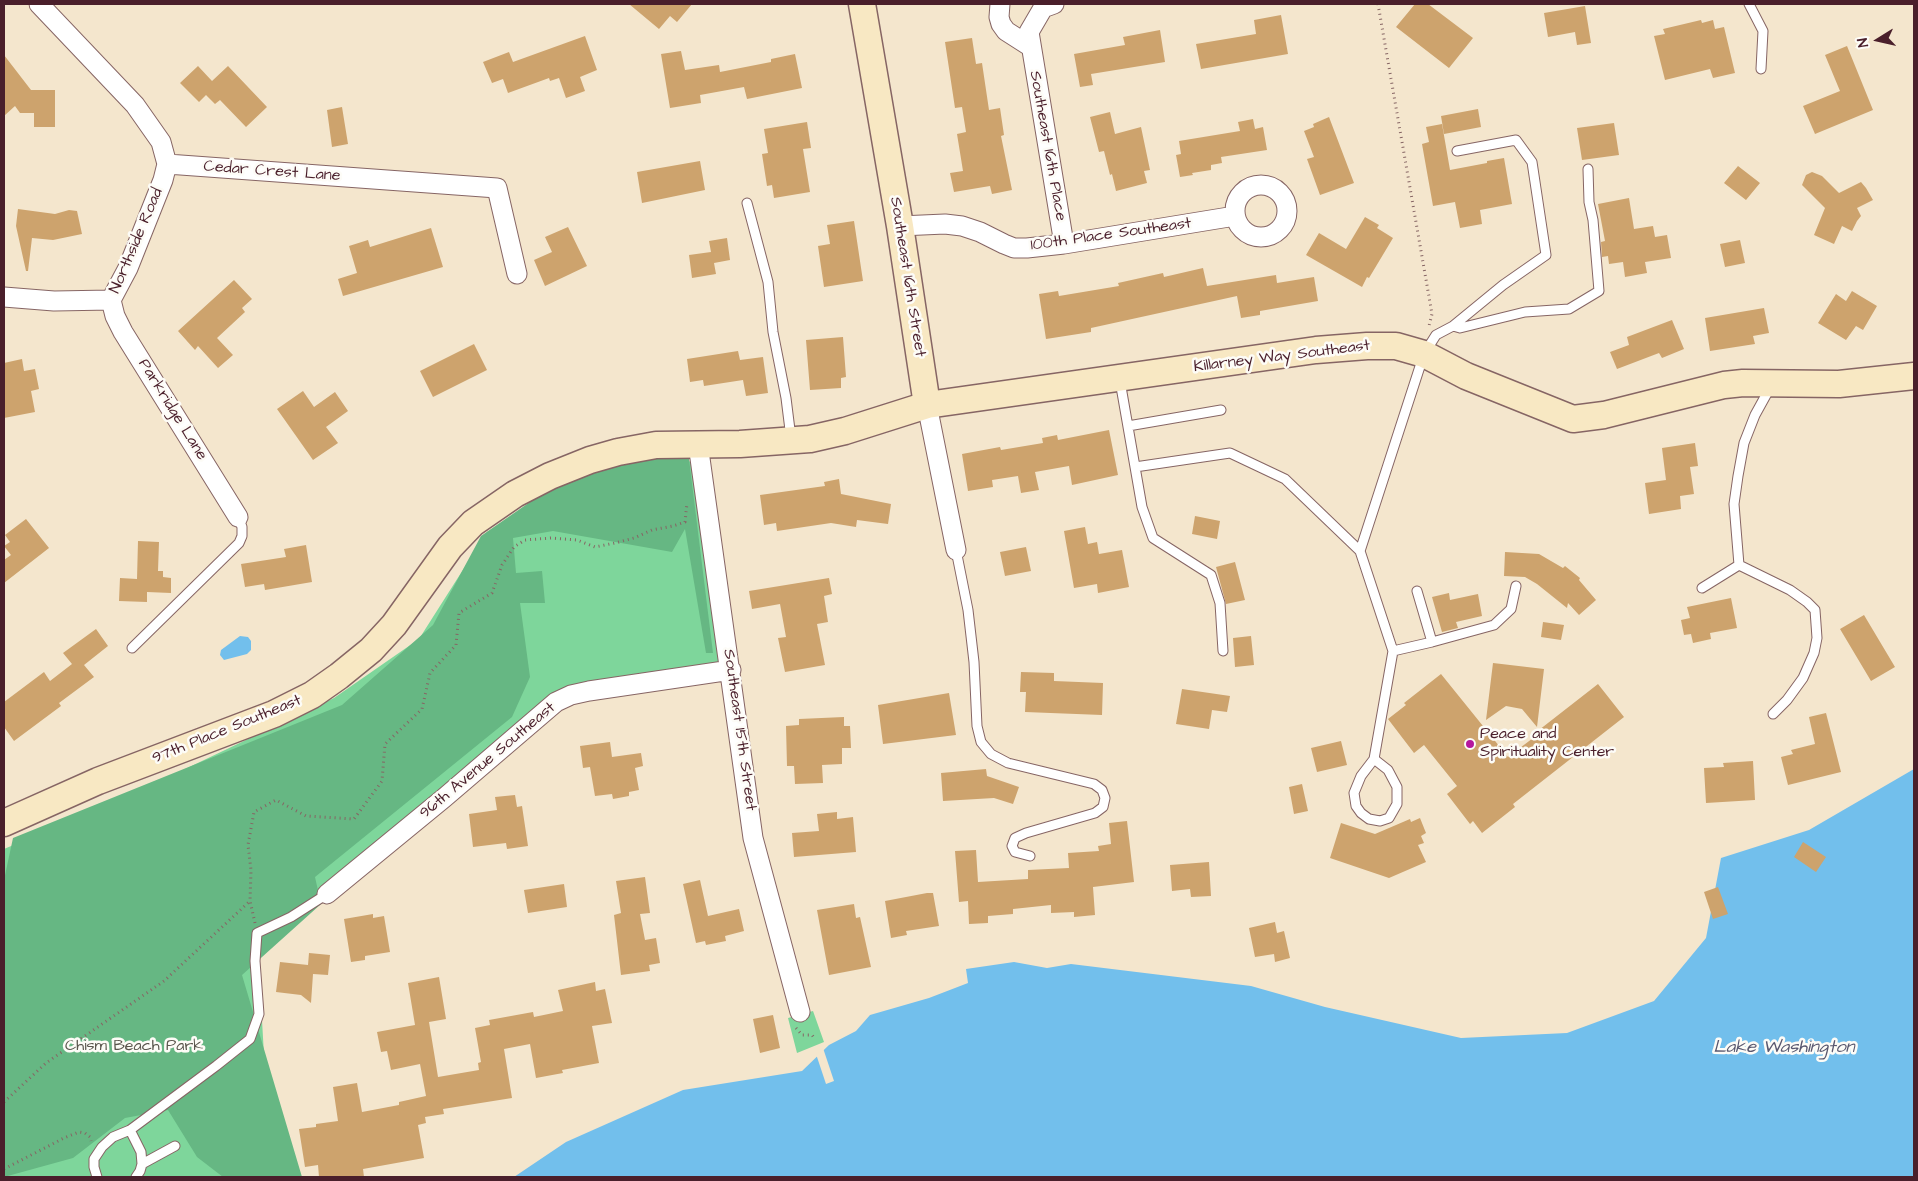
<!DOCTYPE html>
<style>
body{margin:0}
#map{position:relative;width:1918px;height:1181px;overflow:hidden;background:#f4e6cd;font-family:"Architects Daughter",sans-serif}
canvas{display:block}
.frame{position:absolute;inset:0;border:5px solid #4a1f2b;pointer-events:none}
.north{position:absolute;left:1853px;top:15px;width:50px;height:50px;-webkit-text-stroke:4px #fdfcf7;paint-order:stroke;rotate:260deg;font-size:14px;font-weight:700;line-height:20px;text-align:center;color:#4a1f2b}
.north::after{content:'';display:block;margin:auto;width:18px;height:22px;background:#4a1f2b;clip-path:polygon(50% 0,100% 100%,50% 72%,0 100%)}
</style>
<div id="map">
<canvas width="1918" height="1181"></canvas>
<div class="frame"></div>
<div class="north">N</div>
</div>
<script>
const g = document.querySelector('canvas').getContext('2d');
g.lineJoin = 'round';
function fillPath(path, color) {
  g.fillStyle = color;
  g.fill(path, 'evenodd');
}
function poly(rows) {
  const path = new Path2D();
  for (const r of rows) {
    if (r.length === 3) {
      path.moveTo(r[0] + r[2], r[1]);
      path.arc(r[0], r[1], r[2], 0, 2 * Math.PI);
      continue;
    }
    path.moveTo(r[0], r[1]);
    for (let i = 2; i < r.length; i += 2) path.lineTo(r[i], r[i + 1]);
  }
  return path;
}
function stroke(path, color, width, dash) {
  g.strokeStyle = color;
  g.lineWidth = width;
  g.lineCap = dash ? 'butt' : 'round';
  g.setLineDash(dash || []);
  g.stroke(path);
}
function drawText(font, color, halo, rows, align = 'center') {
  g.font = font + ' "Architects Daughter",sans-serif';
  g.lineWidth = 5;
  g.setLineDash([]);
  g.textBaseline = 'middle';
  g.strokeStyle = halo;
  g.fillStyle = color;
  for (const [text, x, y, turn = 0] of rows) {
    g.save();
    g.translate(x, y);
    g.rotate((+turn || 0) * Math.PI / 180);
    g.textAlign = isNaN(turn) ? turn : align;
    if (halo) g.strokeText(text, 0, 0);
    g.fillText(text, 0, 0);
    g.restore();
  }
}
fillPath(poly([
 [697,461,731,670,571,695,327,894,257,933,271,1177,4,1177,4,849,116,802,334,698,419,639,487,532,594,466],
 [813,1011,824,1042,797,1053,788,1018]
]), '#7ed69b');
fillPath(poly([
 [688,451,713,653,706,653,685,529,672,552,553,531,513,538,516,573,542,571,545,603,520,603,530,677,512,717,315,877,321,904,242,975,302,1177,223,1177,197,1157,168,1110,125,1118,73,1158,4,1177,4,880,13,838,342,705,433,625,481,536,592,459]
]), '#66b783');
fillPath(poly([
 [240,636,248,637,251,641,251,650,247,654,224,660,220,655,221,650],
 [1914,769,1914,1177,514,1177,566,1142,683,1090,802,1071,829,1045,856,1031,870,1015,929,998,968,983,966,969,1014,962,1047,968,1071,964,1251,986,1325,1007,1461,1038,1567,1033,1654,1001,1706,938,1721,858,1809,830]
]), '#72bfec');
fillPath(poly([
 [823,1048,834,1081,826,1084,816,1054]
]), '#f4e6cd');
fillPath(poly([
 [629,4,692,4,677,22,670,16,659,29],
 [1415,4,1428,4,1473,38,1449,68,1396,27],
 [1585,6,1591,43,1577,45,1575,32,1548,37,1544,13],
 [1281,15,1288,54,1201,69,1196,44,1256,34,1254,20],
 [1701,20,1702,23,1713,20,1715,29,1724,27,1735,73,1713,78,1710,69,1665,80,1654,36,1665,34,1663,29],
 [1160,30,1165,62,1091,74,1093,85,1080,87,1074,54,1125,45,1123,37],
 [585,36,597,70,580,77,585,91,566,98,559,78,550,81,549,78,508,93,503,79,492,83,483,62,509,52,513,62],
 [972,38,976,64,982,63,989,110,1000,108,1004,135,1001,136,1012,190,992,194,990,186,954,192,950,173,963,171,957,134,966,132,962,107,955,108,945,42],
 [1847,46,1873,110,1815,134,1803,106,1840,91,1825,55],
 [681,51,685,70,719,65,720,72,771,62,771,59,795,54,802,88,747,99,744,87,700,95,701,103,670,108,661,54],
 [4,55,31,90,55,90,55,127,34,127,34,113,20,113,15,106,4,116],
 [198,66,212,81,228,66,267,107,246,127,220,100,215,104,206,95,199,102,180,83],
 [342,107,348,144,332,147,327,110],
 [1478,109,1481,127,1444,134,1441,116],
 [1110,112,1115,134,1141,127,1150,170,1144,171,1147,183,1116,191,1112,174,1110,175,1104,151,1099,152,1090,117],
 [1329,117,1354,183,1320,195,1307,159,1314,157,1304,131,1314,127,1313,124],
 [1253,119,1255,129,1263,127,1267,150,1221,157,1222,163,1211,165,1211,170,1192,173,1193,175,1180,177,1176,155,1181,154,1179,141,1240,131,1238,122],
 [807,122,811,148,803,149,810,192,774,198,772,185,767,186,762,154,768,153,764,129],
 [1614,123,1619,155,1582,160,1577,128],
 [1442,124,1450,170,1487,163,1487,161,1504,158,1512,204,1480,210,1482,224,1460,228,1455,202,1433,206,1422,144,1429,142,1426,127],
 [700,161,705,190,642,203,637,172],
 [1738,166,1760,183,1746,200,1724,183],
 [1812,172,1822,176,1839,193,1861,182,1866,188,1873,200,1857,208,1861,216,1857,221,1852,231,1842,226,1834,244,1814,235,1825,208,1802,185,1806,175],
 [1629,198,1634,229,1653,226,1655,237,1667,235,1671,258,1645,262,1647,273,1625,277,1623,262,1609,264,1608,256,1602,257,1601,242,1605,241,1598,204],
 [18,209,55,214,69,210,77,211,82,234,53,240,32,238,28,271,26,271,16,226],
 [1365,217,1379,225,1377,228,1393,238,1369,278,1367,277,1362,287,1306,255,1319,233,1346,249],
 [854,221,863,281,824,287,818,246,830,244,827,225],
 [568,227,587,266,545,286,534,260,552,252,545,237],
 [431,228,443,267,343,296,338,279,357,273,349,246,368,240,370,247],
 [727,238,730,260,714,263,716,274,692,278,689,255,711,252,709,241],
 [1740,240,1745,263,1725,267,1720,244],
 [1203,268,1207,286,1276,275,1277,283,1314,277,1318,301,1260,311,1260,315,1241,318,1237,296,1091,328,1091,332,1046,339,1039,294,1058,291,1059,296,1119,286,1118,283,1163,273,1164,277],
 [234,280,252,299,242,308,245,312,217,338,233,355,218,368,198,346,195,350,178,331],
 [1852,291,1877,306,1863,330,1856,326,1846,340,1818,323,1836,294,1846,301],
 [1764,308,1769,333,1753,336,1755,344,1710,351,1705,318],
 [1672,320,1684,349,1662,358,1659,353,1617,369,1610,352,1629,345,1627,337],
 [843,337,846,377,841,378,841,388,810,390,806,340],
 [474,344,487,370,433,397,420,371],
 [738,351,740,360,763,357,768,393,746,396,743,380,704,386,703,380,690,382,687,359],
 [22,359,24,371,35,369,39,389,31,391,35,412,4,418,4,363],
 [303,391,314,407,335,392,348,411,326,427,338,443,313,460,277,409],
 [1109,430,1118,475,1072,485,1069,466,1035,472,1039,490,1021,493,1018,476,992,480,993,487,968,491,962,454,1000,447,1001,450,1043,443,1042,438,1057,435,1058,440],
 [1695,443,1698,466,1690,467,1694,494,1680,496,1681,509,1649,514,1645,483,1666,480,1662,448],
 [839,479,841,494,891,504,888,524,857,520,856,527,831,523,777,531,776,523,764,525,760,495,825,486,824,482],
 [1195,516,1220,521,1217,539,1192,534],
 [26,519,49,548,4,583,4,560,11,555,4,546,10,542,5,535],
 [1085,527,1088,544,1097,542,1099,554,1122,550,1129,587,1098,593,1097,584,1074,588,1064,531],
 [138,541,159,542,158,571,163,571,163,577,171,578,171,593,147,592,147,602,119,601,120,578,137,579],
 [306,545,312,582,265,590,264,584,245,587,241,564,286,557,284,549],
 [1026,547,1031,571,1005,576,1000,552],
 [1505,552,1539,554,1563,568,1565,566,1580,578,1579,580,1596,600,1579,615,1568,603,1567,608,1537,584,1525,577,1504,576],
 [1235,562,1245,600,1226,604,1216,567],
 [829,578,832,594,824,596,828,622,817,624,825,665,785,672,778,638,786,637,780,604,752,609,749,591],
 [1449,593,1450,600,1478,594,1482,616,1456,622,1458,628,1442,632,1432,597],
 [1731,598,1737,628,1710,633,1711,639,1693,643,1691,634,1684,635,1681,620,1690,618,1687,607],
 [1864,615,1895,667,1871,681,1840,629],
 [1543,622,1564,625,1561,640,1541,637],
 [96,629,108,646,84,665,94,677,59,703,61,706,14,741,4,727,4,702,44,672,50,681,72,664,63,653],
 [1251,636,1254,665,1235,667,1233,638],
 [1493,663,1544,669,1537,727,1522,709,1506,706,1486,720],
 [1021,672,1054,673,1054,681,1103,683,1102,715,1025,712,1026,692,1020,692],
 [1441,674,1508,757,1541,732,1539,730,1598,684,1624,717,1513,804,1515,807,1482,833,1473,821,1470,824,1447,794,1457,786,1424,745,1414,753,1388,719,1406,705,1404,703],
 [1182,689,1230,696,1227,712,1212,710,1209,729,1176,724],
 [949,693,956,735,883,744,878,705],
 [1826,713,1841,772,1788,785,1781,757,1793,754,1791,750,1815,744,1809,717],
 [844,717,844,726,850,726,851,748,842,748,842,764,822,765,823,783,795,784,794,766,787,766,786,726,799,725,799,719],
 [1341,741,1347,765,1317,772,1311,748],
 [610,742,612,757,641,753,643,766,635,768,639,790,629,792,629,796,613,799,612,794,595,796,590,767,583,768,580,746],
 [1753,761,1755,800,1706,803,1704,768,1724,767,1723,763],
 [986,769,987,776,1019,787,1013,804,994,798,943,801,941,773],
 [1302,784,1308,811,1294,814,1289,787],
 [515,795,517,807,522,806,528,846,507,849,506,843,473,847,469,814,497,810,495,797],
 [837,812,837,819,853,817,856,852,794,857,792,833,819,831,817,814],
 [1420,818,1426,833,1421,836,1424,843,1418,845,1426,862,1389,878,1330,858,1341,823,1375,834,1410,819,1411,822],
 [1127,821,1134,882,1093,887,1095,915,1074,917,1074,912,1051,913,1051,905,1013,909,1013,914,988,916,988,923,969,924,968,901,959,902,955,851,976,850,978,882,1028,879,1028,870,1069,868,1068,853,1099,851,1098,846,1111,844,1109,823],
 [1803,842,1826,857,1816,872,1794,857],
 [1209,862,1211,896,1191,897,1190,889,1172,891,1170,865],
 [645,877,650,913,640,914,645,940,656,938,660,963,649,965,650,971,621,975,614,915,621,913,616,881],
 [700,880,708,916,739,909,744,931,725,936,726,941,706,945,705,941,696,943,683,884],
 [564,884,567,907,528,913,524,890],
 [1718,887,1728,914,1713,919,1704,892],
 [927,893,933,893,939,926,906,931,907,935,891,938,885,901],
 [854,904,856,918,860,917,871,967,829,975,817,910],
 [373,914,373,918,384,916,390,952,365,956,365,960,351,962,344,919],
 [1275,922,1277,933,1284,931,1290,958,1275,962,1274,954,1255,957,1249,928],
 [309,953,330,955,328,975,313,974,311,1003,301,995,276,992,280,962,308,965],
 [439,977,446,1019,429,1022,438,1077,479,1070,478,1063,481,1062,475,1028,490,1025,489,1020,533,1012,534,1017,563,1011,558,990,595,982,596,991,605,989,612,1023,592,1026,599,1063,562,1070,563,1073,536,1078,530,1044,504,1049,512,1098,443,1109,444,1114,425,1117,426,1123,418,1125,424,1158,363,1169,364,1177,319,1177,318,1165,305,1167,299,1129,316,1127,316,1124,338,1121,333,1087,357,1083,362,1112,399,1105,399,1102,426,1096,420,1064,391,1070,387,1051,381,1052,377,1032,415,1025,408,983],
 [773,1015,780,1048,760,1053,753,1019]
]), '#cda36d');
const lane = poly([
 [1749,4,1763,31,1761,69],
 [747,203,768,282,773,332,786,398,791,438],
 [1453,326,1460,328,1525,312,1569,309,1599,291,1593,220,1589,202,1588,169],
 [1120,381,1142,507,1153,538,1211,575,1220,603,1223,651],
 [1771,386,1755,415,1744,443,1738,476,1734,504,1739,565,1790,590,1807,602,1815,610,1817,638,1814,653,1803,678,1787,700,1773,714],
 [1128,426,1221,410],
 [1135,467,1230,453,1285,479,1360,551,1393,651,1374,759,1361,776,1354,793,1356,806,1361,813,1369,819,1380,821,1389,818,1397,804,1397,787,1388,770,1374,759],
 [956,550,968,610,974,662,977,726,981,742,991,754,1008,763,1094,784,1102,790,1105,798,1103,807,1095,813,1026,833,1015,838,1012,846,1015,852,1030,856],
 [1360,551,1424,354,1436,335,1453,326,1503,285,1546,255,1532,162,1516,140,1457,151],
 [1702,588,1739,565],
 [1417,591,1432,642],
 [132,648,239,543,242,536,242,527,238,517],
 [1393,651,1432,642,1494,625,1511,609,1516,586],
 [130,1130,216,1066,250,1039,259,1014,255,961,257,933,291,917,327,894],
 [142,1164,175,1146],
 [97,1177,94,1167,94,1159,102,1147,113,1137,130,1130,141,1152,142,1164,140,1171,136,1177]
]);
const street = poly([
 [39,4,135,105,161,142,167,164,497,188,517,274],
 [1000,4,999,17,1001,24,1006,31,1031,47],
 [1054,4,1043,8,1029,32,1064,244],
 [1261,211,26],
 [900,226,945,224,962,226,980,232,1004,244,1014,248,1027,248,1064,244,1235,216],
 [4,297,54,301,111,300],
 [111,300,115,316,123,332,238,517],
 [111,300,128,268,163,180,167,164],
 [927,405,956,550],
 [698,444,753,838,800,1012],
 [327,894,444,798,556,702,571,695,589,691,731,670]
]);
const secondary = poly([
 [862,4,900,226,927,405],
 [4,823,98,781,274,714,312,695,339,676,371,650,394,625,450,547,473,523,515,494,550,476,590,460,618,452,656,445,740,444,810,439,845,431,927,405,1316,350,1367,346,1396,346,1424,354,1466,376,1573,419,1604,415,1724,385,1743,383,1839,384,1914,376]
]);
stroke(lane, '#866564', 11);
stroke(street, '#866564', 21);
stroke(secondary, '#866564', 29);
stroke(poly([
 [1378,4,1432,314,1429,326],
 [255,923,250,901,251,870,248,845,254,812,276,800,306,816,354,819,382,781,385,744,422,709,430,673,456,645,459,613,492,593,502,565,514,547,525,540,551,538,577,540,595,547,615,543,634,538,652,530,673,526,685,522,687,503],
 [796,1028,802,1035,812,1035,815,1039],
 [4,1102,46,1063,164,981,250,901],
 [4,1169,64,1138,79,1132,85,1133,90,1137,91,1141]
]), '#866564', 3, [1, 4]);
stroke(lane, '#fff', 9);
stroke(street, '#fff', 19);
stroke(secondary, '#f8e8c3', 26);
for (const [x, y, r, color] of [
 [1470,744,5,"#b5179e"]
]) {
  const dot = new Path2D();
  dot.arc(x, y, r, 0, 2 * Math.PI);
  g.fillStyle = color;
  g.fill(dot);
  stroke(dot, '#fdfcf7', 2);
}
drawText('16px', '#4a1f2b', '#fdfcf7', [
 ["Southeast 16th Place",1047,146,80],
 ["Cedar Crest Lane",272,172,4],
 ["100th Place Southeast",1111,235,-8],
 ["Northside Road",137,241,-67],
 ["Southeast 16th Street",907,277,81],
 ["Killarney Way Southeast",1282,357,-7],
 ["Parkridge Lane",172,410,58],
 ["97th Place Southeast",227,730,-22],
 ["Southeast 15th Street",739,730,82],
 ["96th Avenue Southeast",488,761,-40]
]);
drawText('16px', '#4a1f2b', '#fdfcf7', [
 ["Peace and",1480,735],
 ["Spirituality Center",1480,753]
], 'left');
drawText('16px', '#5a564d', '#fdfcf7', [
 ["Chism Beach Park",134,1047]
]);
drawText('italic 18px', '#58576f', '#fdfcf7', [
 ["Lake Washington",1784,1048]
]);
</script>
